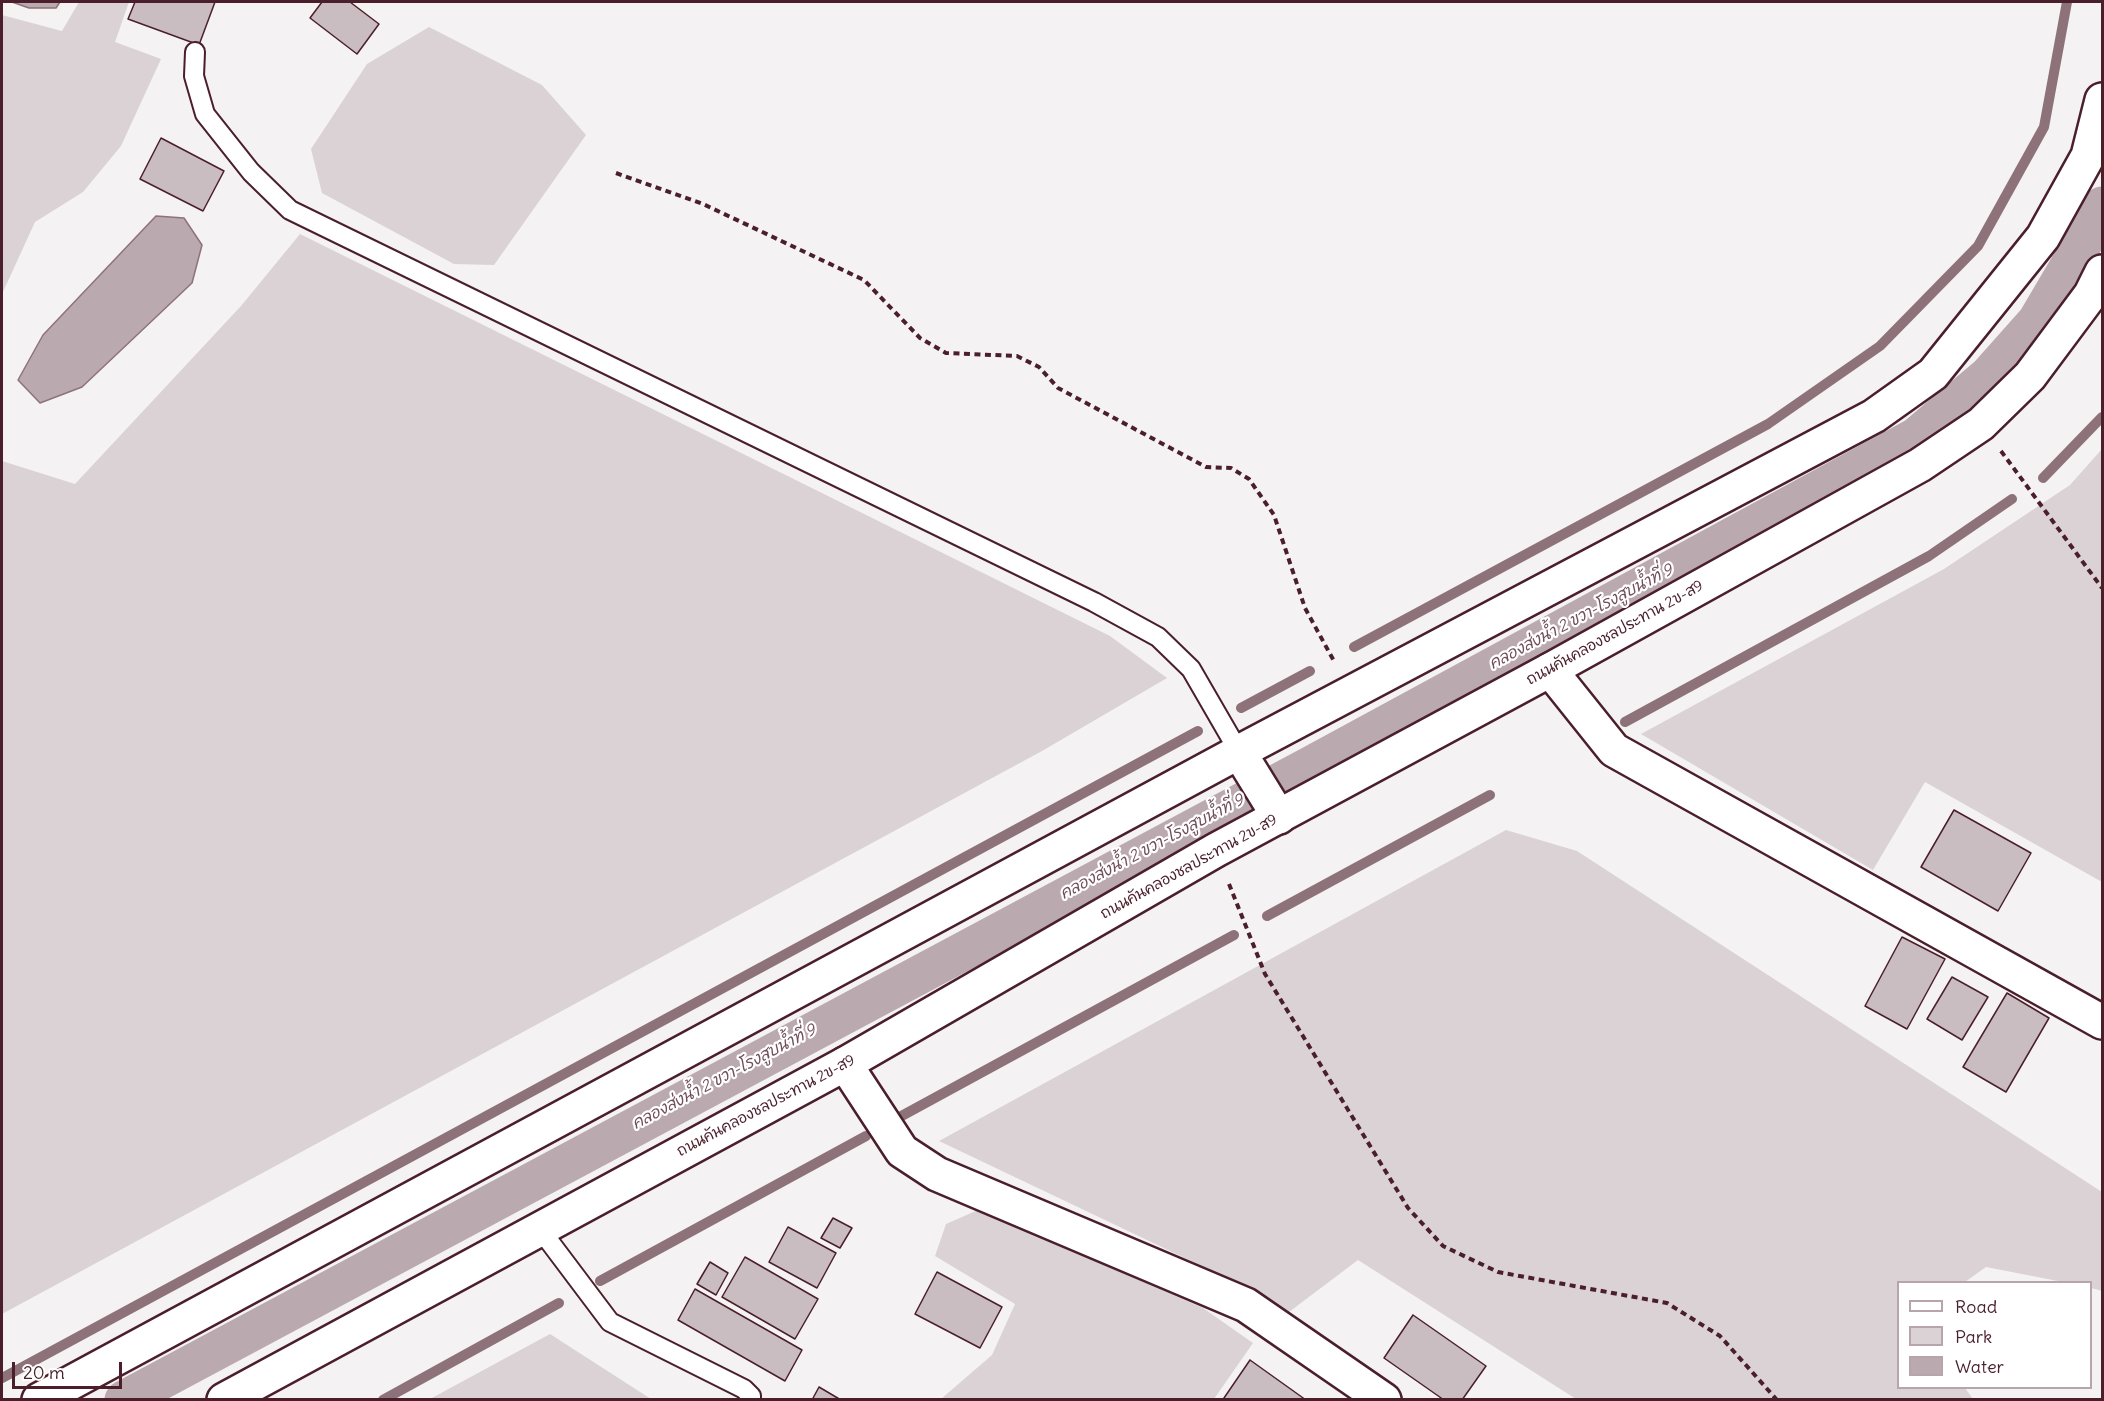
<!DOCTYPE html>
<meta charset="utf-8">
<style>
body{margin:0}
#map{position:relative;width:2104px;height:1401px;overflow:hidden;background:#f4f2f2;font-family:Delius,sans-serif}
canvas{display:block}
.frame{position:absolute;inset:0;border:3px solid #4a1f2b;pointer-events:none}
.legend{position:absolute;left:1897px;top:1281px;width:195px;height:108px;box-sizing:border-box;background:#fff;border:2px solid #b7a5aa;margin:0;padding:8px 10px;list-style:none;font-size:18px;color:#4a1f2b}
.legend li{display:flex;align-items:center;gap:12px;height:30px}
.legend b{width:30px;border:2px solid #b7a5aa}
.scale{position:absolute;left:12px;top:1362px;width:110px;height:27px;box-sizing:border-box;border:3px solid #4a1f2b;border-top:0;padding-left:8px;font-size:18px;line-height:21px;white-space:nowrap;color:#4a1f2b;-webkit-text-stroke:4px #fff;paint-order:stroke}
</style>
<div id="map">
<canvas width="2104" height="1401"></canvas>
<div class="frame"></div>
<ul class="legend">
<li><b style="height:8px;background:#fff"></b>Road</li>
<li><b style="height:16px;background:#dbd2d5"></b>Park</li>
<li><b style="height:16px;background:#baa9ae"></b>Water</li>
</ul>
<div class="scale">20 m</div>
</div>
<script>
const g = document.querySelector('canvas').getContext('2d');
g.lineJoin = 'round';
function fillPath(path, color) {
  g.fillStyle = color;
  g.fill(path, 'evenodd');
}
function poly(rows) {
  const path = new Path2D();
  for (const r of rows) {
    path.moveTo(r[0], r[1]);
    for (let i = 2; i < r.length; i += 2) path.lineTo(r[i], r[i + 1]);
  }
  return path;
}
function stroke(path, color, width, dash) {
  g.strokeStyle = color;
  g.lineWidth = width;
  g.lineCap = dash ? 'butt' : 'round';
  g.setLineDash(dash || []);
  g.stroke(path);
}
function drawText(font, color, halo, rows, align = 'center') {
  g.font = font + ' Delius,"Playpen Sans Thai",sans-serif';
  g.lineWidth = 4.5;
  g.setLineDash([]);
  g.textBaseline = 'middle';
  g.strokeStyle = halo;
  g.fillStyle = color;
  for (const [text, x, y, turn = 0] of rows) {
    g.save();
    g.translate(x, y);
    g.rotate((+turn || 0) * Math.PI / 180);
    g.textAlign = isNaN(turn) ? turn : align;
    if (halo) g.strokeText(text, 0, 0);
    g.fillText(text, 0, 0);
    g.restore();
  }
}
fillPath(poly([
 [79,2,129,2,115,42,161,59,121,146,83,192,35,222,2,294,2,15,62,31],
 [429,27,542,85,586,135,494,265,454,264,322,193,311,149,367,64],
 [300,234,1110,636,1167,678,1042,751,2,1314,2,461,75,484,241,306],
 [2102,449,2102,882,1925,782,1873,870,1641,734,1944,569,2070,485],
 [1506,830,1577,851,2102,1192,2102,1291,2091,1288,2090,1282,2063,1282,1986,1267,1965,1282,1898,1282,1898,1388,1965,1388,1973,1399,1576,1399,1358,1260,1285,1315,1250,1289,939,1141],
 [978,1210,1203,1308,1253,1343,1214,1399,941,1399,992,1355,1015,1304,935,1256,946,1224],
 [550,1334,651,1399,430,1399]
]), '#dbd2d5');
const water = poly([
 [12,2,60,2,56,8,29,8,12,2],
 [156,216,184,218,202,245,192,283,82,387,40,403,18,380,43,335,156,216]
]);
fillPath(water, '#baa9ae');
stroke(water, '#8d727a', 1.5);
stroke(poly([
 [2043,478,2102,417],
 [1354,647,1768,424,1880,346,1978,246,2044,127,2067,2],
 [1241,708,1310,671],
 [1625,722,1929,556,2012,499],
 [1267,916,1490,795],
 [896,1119,1234,935],
 [600,1281,866,1136],
 [2,1378,1198,731],
 [383,1400,559,1303]
]), '#8d727a', 10);
stroke(poly([
 [124,1400,1310,766,1916,437,1988,376,2037,321,2084,241,2102,206]
]), '#baa9ae', 39);
const building = poly([
 [135,2,215,2,199,45,128,19,135,2],
 [322,2,350,2,379,24,357,54,310,18,322,2],
 [161,138,224,171,203,211,140,179,161,138],
 [1954,810,2031,853,1998,911,1921,867,1954,810],
 [1902,937,1945,959,1907,1029,1865,1006,1902,937],
 [1952,977,1988,997,1962,1040,1927,1019,1952,977],
 [2007,993,2049,1018,2006,1092,1963,1067,2007,993],
 [833,1218,852,1228,840,1248,821,1238,833,1218],
 [788,1227,836,1253,817,1288,769,1262,788,1227],
 [745,1257,818,1299,795,1339,722,1297,745,1257],
 [710,1262,728,1273,716,1295,697,1284,710,1262],
 [937,1272,1002,1307,980,1348,915,1314,937,1272],
 [695,1289,802,1350,785,1381,678,1320,695,1289],
 [1413,1315,1486,1366,1462,1400,1444,1400,1384,1358,1413,1315],
 [1250,1360,1306,1400,1227,1400,1224,1398,1250,1360],
 [819,1387,841,1400,812,1400,819,1387]
]);
fillPath(building, '#cabdc1');
stroke(building, '#4a1f2b', 1.5);
const lane = poly([
 [195,52,194,76,205,114,251,172,290,210,1094,602,1158,637,1191,669,1239,752],
 [540,1229,610,1322,744,1389,751,1396,751,1400]
]);
const street = poly([
 [1550,670,1614,750,2102,1022],
 [1239,752,1279,817],
 [845,1064,902,1151,937,1174,1246,1305,1384,1400],
 [39,1400,1239,752,1874,416,1933,374,2043,237,2088,156,2102,100]
]);
const secondary = poly([
 [224,1400,845,1064,1216,850,1550,670,1920,465,1981,424,2030,376,2091,294,2102,272]
]);
stroke(lane, '#4a1f2b', 22);
stroke(street, '#4a1f2b', 38);
stroke(secondary, '#4a1f2b', 38);
stroke(poly([
 [616,173,703,204,864,280,920,338,946,353,1017,356,1039,367,1058,388,1206,467,1231,468,1249,479,1274,515,1305,608,1335,663],
 [2001,451,2102,588],
 [1229,884,1265,974,1408,1208,1443,1246,1498,1272,1667,1303,1720,1336,1777,1400]
]), '#4a1f2b', 4, [6, 4.5]);
stroke(lane, '#fff', 18);
stroke(street, '#fff', 33);
stroke(secondary, '#fff', 33);
drawText('15px', '#4a1f2b', '#fff', [
 ["ถนนคันคลองชลประทาน 2ข-ส9",1615,633,-29],
 ["ถนนคันคลองชลประทาน 2ข-ส9",1189,867,-29],
 ["ถนนคันคลองชลประทาน 2ข-ส9",766,1106,-28]
]);
drawText('italic 16px', '#714f59', '#fff', [
 ["คลองส่งน้ำ 2 ขวา-โรงสูบน้ำที่ 9",1581,617,-28],
 ["คลองส่งน้ำ 2 ขวา-โรงสูบน้ำที่ 9",1152,847,-28],
 ["คลองส่งน้ำ 2 ขวา-โรงสูบน้ำที่ 9",724,1077,-28]
]);
</script>
